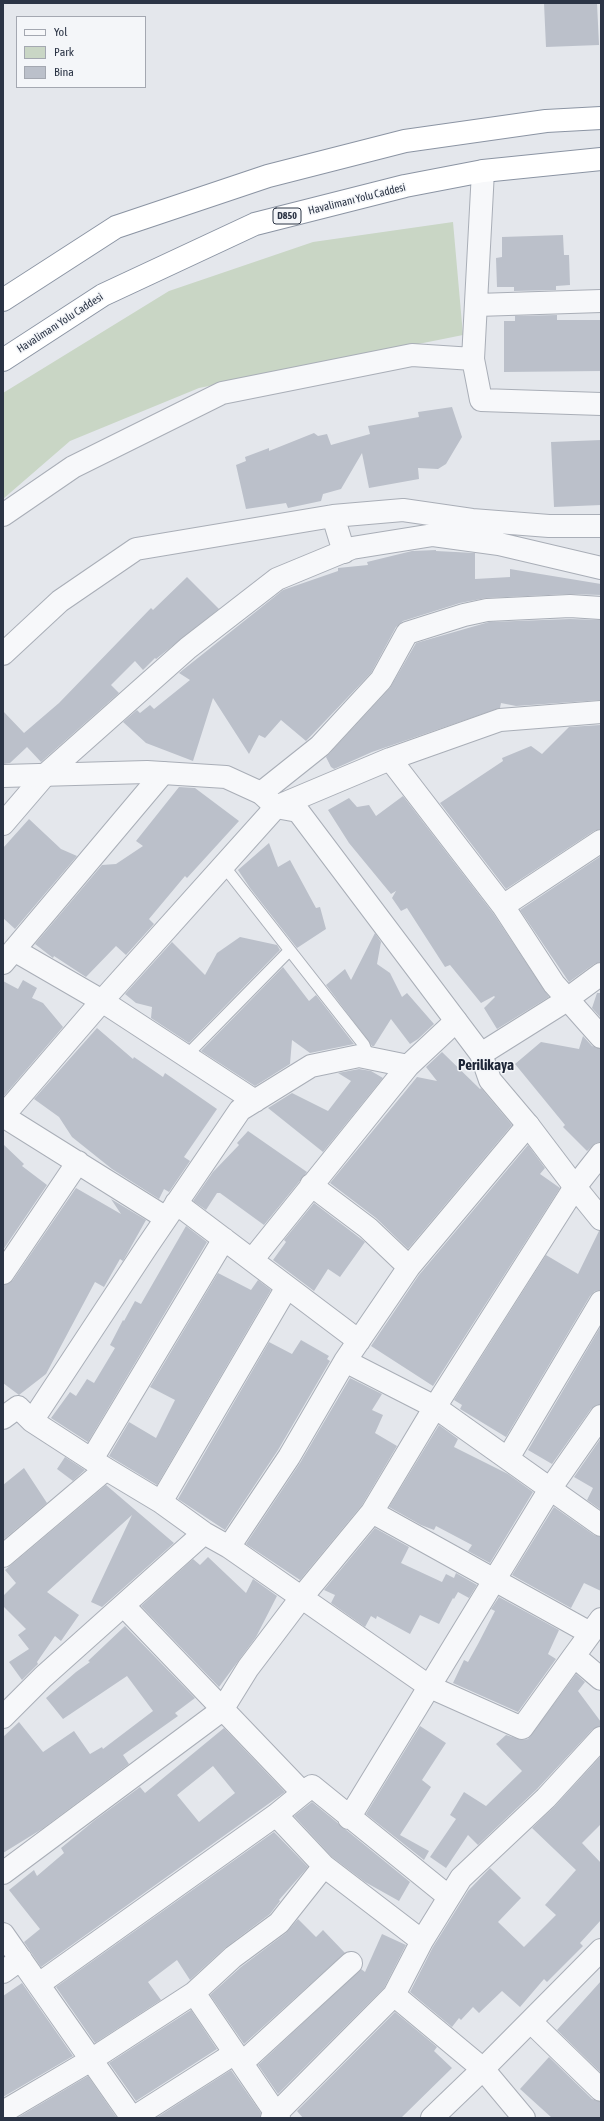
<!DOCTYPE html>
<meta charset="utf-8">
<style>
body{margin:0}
#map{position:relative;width:604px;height:2121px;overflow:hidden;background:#e4e7ec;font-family:"Asap Condensed",sans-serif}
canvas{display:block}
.frame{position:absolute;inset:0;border:4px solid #2b3445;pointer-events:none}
.legend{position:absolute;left:16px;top:16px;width:130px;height:72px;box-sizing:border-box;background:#f4f6f9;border:1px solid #a4a8b1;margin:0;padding:5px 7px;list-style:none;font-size:12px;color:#2b3445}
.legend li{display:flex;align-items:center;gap:8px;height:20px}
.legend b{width:20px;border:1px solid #a4a8b1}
</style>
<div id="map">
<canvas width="604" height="2121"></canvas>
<div class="frame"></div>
<ul class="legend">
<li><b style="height:5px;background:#f7f8fa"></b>Yol</li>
<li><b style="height:11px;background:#c9d6c5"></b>Park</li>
<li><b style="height:11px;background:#bbc0ca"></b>Bina</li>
</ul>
</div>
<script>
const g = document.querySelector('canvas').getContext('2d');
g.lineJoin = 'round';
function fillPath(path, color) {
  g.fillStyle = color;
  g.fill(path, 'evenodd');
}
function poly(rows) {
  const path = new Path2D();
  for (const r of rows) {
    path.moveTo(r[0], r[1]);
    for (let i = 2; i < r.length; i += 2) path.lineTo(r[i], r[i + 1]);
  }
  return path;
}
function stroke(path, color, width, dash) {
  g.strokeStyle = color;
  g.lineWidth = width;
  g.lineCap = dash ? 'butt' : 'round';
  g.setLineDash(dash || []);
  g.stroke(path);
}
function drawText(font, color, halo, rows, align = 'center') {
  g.font = font + ' "Asap Condensed",sans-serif';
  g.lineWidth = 3;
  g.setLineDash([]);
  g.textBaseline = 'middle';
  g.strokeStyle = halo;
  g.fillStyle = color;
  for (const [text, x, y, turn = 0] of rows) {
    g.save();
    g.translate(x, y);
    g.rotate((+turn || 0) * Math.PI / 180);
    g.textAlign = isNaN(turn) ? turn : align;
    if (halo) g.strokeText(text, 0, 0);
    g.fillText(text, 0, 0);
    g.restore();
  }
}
fillPath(poly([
 [453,222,463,335,199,388,70,441,3,499,3,393,169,291,313,242]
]), '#c9d6c5');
fillPath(poly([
 [544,3,597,3,599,45,546,47],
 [563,235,564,255,569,255,570,285,556,286,556,290,514,291,514,287,497,287,496,258,502,257,502,237],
 [557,315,557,320,601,320,601,371,504,372,504,321,515,321,515,316],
 [452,407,462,437,446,464,438,469,418,468,419,479,369,488,362,453,341,489,323,494,321,501,288,508,286,503,246,509,236,465,246,461,245,457,269,448,269,451,314,433,318,436,327,434,331,445,370,434,368,426,419,417,418,412],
 [601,440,601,505,554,507,551,442],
 [436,550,436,551,475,553,475,579,510,577,510,569,601,584,601,595,569,594,486,598,460,603,403,621,396,627,371,673,306,741,281,720,265,738,259,735,249,754,213,698,193,761,146,743,123,722,137,710,140,713,150,705,154,709,190,680,179,673,283,590,338,571,338,568,368,565,367,562,412,551],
 [187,577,219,609,156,659,155,658,143,670,135,661,111,685,119,693,41,762,27,747,10,763,3,764,3,711,24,733,59,703,151,608,153,610],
 [570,619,601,620,601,700,516,706,501,703,500,708,372,752,334,769,331,767,326,757,390,688,416,643,489,622],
 [600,725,601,829,594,831,506,889,440,803,503,761,502,758,531,746,542,754,569,727],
 [179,787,195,788,239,821,187,878,185,876,149,919,154,924,126,955,116,946,86,977,54,956,53,958,35,944,102,865,116,864,143,846,136,841],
 [403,796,493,913,549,997,497,1029,484,1008,495,997,494,996,481,1003,450,965,445,967,407,908,401,911,392,898,396,891,391,894,349,843,328,810,349,798,357,807,369,805,376,816],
 [29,819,61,849,77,856,15,929,3,918,3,848],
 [269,843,278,867,290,860,316,908,320,907,326,929,297,948,250,888,238,870],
 [601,856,601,962,594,964,569,982,520,910],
 [375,933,381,942,377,964,390,973,402,997,407,993,434,1024,418,1039,410,1044,391,1019,374,1046,372,1046,326,985,345,969,351,980],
 [240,937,277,945,280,950,189,1043,151,1018,152,1007,136,1003,125,994,172,942,205,975,217,953],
 [283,967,309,1001,316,995,354,1044,310,1053,292,1040,290,1064,255,1086,201,1051],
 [23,980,37,988,32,998,43,1003,63,1027,3,1097,3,981,18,989],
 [597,993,601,993,601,1018,592,1008],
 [97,1028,133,1059,134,1057,163,1077,165,1073,217,1109,184,1157,190,1161,169,1192,164,1189,159,1199,112,1169,72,1137,59,1117,34,1099],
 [583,1036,592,1046,601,1049,601,1142,596,1143,587,1151,563,1127,565,1125,515,1064,541,1042,579,1049],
 [442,1052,480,1089,481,1088,512,1125,408,1249,376,1218,330,1183,417,1077,437,1081,426,1067],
 [359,1069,371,1071,383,1078,323,1152,268,1108,292,1093,328,1111,351,1081,338,1073],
 [248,1131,307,1172,264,1225,220,1193,217,1193,206,1210,193,1201,213,1172,239,1145,237,1143],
 [3,1144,24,1164,22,1166,47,1185,3,1250],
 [528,1145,545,1168,540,1174,560,1188,433,1386,371,1346,419,1275],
 [76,1188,121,1214,111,1199,146,1220,123,1261,120,1259,104,1287,95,1282,46,1374,19,1395,3,1383,3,1285,13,1280],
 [314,1203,365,1242,340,1277,328,1269,314,1291,273,1260,286,1242,284,1240],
 [186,1226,207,1242,88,1442,51,1418,70,1392,76,1396,87,1379,94,1383,115,1348,110,1345,123,1320,124,1321,135,1301,141,1304],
 [599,1231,601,1231,601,1290,595,1291,590,1296,506,1437,460,1409,462,1405,454,1400,546,1255,578,1274],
 [218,1273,251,1290,258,1280,271,1290,157,1485,109,1456,129,1422,156,1438,175,1400,150,1387],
 [601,1326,601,1404,591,1409,552,1464,528,1450],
 [301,1340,329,1356,327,1359,330,1361,278,1450,225,1530,178,1499,269,1342,292,1354],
 [350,1378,382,1394,372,1410,383,1415,375,1433,397,1446,362,1505,300,1580,246,1544,300,1463],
 [439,1425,458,1439,454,1447,508,1474,533,1492,490,1563,468,1551,472,1545,436,1526,434,1530,421,1525,389,1507],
 [601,1438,601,1510,587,1500,593,1488,574,1477],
 [65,1457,85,1470,73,1481,57,1469],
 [24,1468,47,1503,3,1540,3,1485],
 [106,1485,174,1543,102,1607,91,1602,132,1515,47,1592,79,1615,61,1641,55,1636,37,1662,38,1664,22,1680,9,1662,29,1649,18,1635,26,1629,3,1606,3,1596,16,1583,5,1570],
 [554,1507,594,1535,601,1537,601,1591,584,1583,571,1608,512,1575],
 [375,1528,409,1547,401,1563,442,1582,446,1574,454,1578,456,1573,477,1585,469,1598,458,1592,454,1599,453,1598,439,1624,420,1615,410,1634,377,1616,376,1619,371,1616,365,1627,331,1603,335,1595,324,1590],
 [208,1557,246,1593,253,1579,277,1596,256,1637,219,1687,141,1606,193,1559,200,1565],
 [499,1597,559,1630,548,1654,556,1659,518,1712,453,1683,464,1660,468,1662,478,1644,495,1611,491,1609],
 [125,1626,195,1698,175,1713,178,1716,123,1755,129,1764,42,1829,3,1853,3,1737,19,1722,43,1752,74,1731,90,1754,102,1747,103,1749,153,1711,127,1676,63,1719,46,1698,76,1672,90,1662,88,1661],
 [576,1674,585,1682,578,1691,601,1722,601,1726,592,1730,537,1789,478,1845,468,1835,446,1868,430,1857,456,1819,450,1815,464,1792,486,1806,522,1771,496,1744,506,1735,522,1740,528,1739],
 [420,1726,446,1743,422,1780,431,1787,400,1835,429,1851,424,1860,366,1814],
 [224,1728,285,1792,41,1967,24,1942,40,1929,9,1890,34,1870,37,1876,64,1853,61,1848,95,1820,140,1787,145,1793],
 [213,1766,235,1793,199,1822,177,1795],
 [601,1756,601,1824,582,1843,601,1863,601,1920,580,1943,583,1946,547,1982,544,1979,520,2007,502,1991,479,2013,473,2007,461,2020,459,2018,452,2027,410,1992,433,1947,468,1891,490,1868,521,1898,498,1922,524,1947,556,1915,545,1905,576,1870,532,1828,555,1806],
 [312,1802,410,1882,399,1901,365,1882,332,1857,294,1816],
 [274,1832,308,1867,279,1900,280,1901,270,1914,225,1948,190,1980,177,1960,148,1982,161,2000,95,2043,56,1987],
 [298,1919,316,1937,323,1930,345,1953,244,2044,210,1995,241,1967,286,1933],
 [382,1934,406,1945,384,1988,278,2094,258,2065,361,1969,365,1972],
 [601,1981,601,2073,557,2030],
 [22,1983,73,2056,3,2097,3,1996],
 [191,2010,217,2049,136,2101,109,2063],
 [395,2012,437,2047,434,2051,452,2068,401,2118,303,2118,297,2111],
 [549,2057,592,2099,601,2102,601,2118,552,2118,520,2089],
 [231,2070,261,2113,260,2118,156,2118],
 [88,2076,117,2118,17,2118]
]), '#bbc0ca');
const service = poly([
 [223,865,364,1045,369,1058],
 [186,1056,289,951]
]);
const minor = poly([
 [477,305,601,301],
 [473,359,481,400,601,404],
 [3,515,73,467,222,393,412,355,473,359,483,171],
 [333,516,344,552],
 [3,654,60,601,136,549,333,516,403,510,472,520,549,526,601,526],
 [390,759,503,906,554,984,601,1037],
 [261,793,320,746,381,680,407,633,464,615,487,610,570,606,601,608],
 [3,824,45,775,188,648,277,579,352,548,433,535,499,544,601,568],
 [503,906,601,841],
 [14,950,102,1001,255,1101],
 [3,963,163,773],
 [481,1054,559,1005,601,974],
 [3,1116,102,1001,276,807,390,759,500,720,601,712],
 [3,1116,166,1218],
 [311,1185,368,1228,409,1267],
 [176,1203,359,1341],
 [252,1260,408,1066],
 [3,1273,78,1162],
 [345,1361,435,1407,601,1525],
 [3,1418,18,1407,32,1421,106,1469,161,1502,204,1533,229,1547,430,1687,522,1728,574,1656],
 [32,1421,146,1248,240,1110,311,1066,359,1056,408,1066,456,1021],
 [508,1458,601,1302],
 [92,1459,224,1239],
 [161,1502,287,1287],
 [372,1512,590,1633],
 [229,1547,289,1457,345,1361,409,1267,528,1125],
 [3,1556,106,1469],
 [601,1619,574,1656,601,1679],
 [3,1717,43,1677,204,1533],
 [303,1793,312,1786,449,1897],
 [276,1815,324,1866,422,1941],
 [349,1818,550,1489,601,1416],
 [3,1873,222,1710,248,1668,301,1598,372,1512,435,1407,575,1187,601,1154],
 [3,1934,132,2118],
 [3,1972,21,1959],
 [39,1984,276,1815,303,1793,124,1606],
 [194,1993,279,2118],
 [394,1995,483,2069,524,2118],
 [531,2022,601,2090],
 [242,2063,351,1963],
 [3,2112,91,2060,194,1993,233,1957,279,1923,324,1866],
 [133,2118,235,2053],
 [272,2118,394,1995,422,1941,461,1878,546,1798,601,1738]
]);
const tertiary = poly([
 [3,776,147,772,226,777,261,793,276,807,298,811,481,1054,490,1080,528,1125,575,1187,601,1219],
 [432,2118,483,2069,601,1950]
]);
const trunk = poly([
 [3,300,116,227,268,176,405,141,546,121,601,118],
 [3,360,103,295,255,224,405,186,483,171,601,159]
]);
stroke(service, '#a9aeb7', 13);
stroke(minor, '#a9aeb7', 24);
stroke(tertiary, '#a9aeb7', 24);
stroke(trunk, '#8b94a3', 24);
stroke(service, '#f7f8fa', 11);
stroke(minor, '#f7f8fa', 22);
stroke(tertiary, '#f7f8fa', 22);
stroke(trunk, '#fff', 22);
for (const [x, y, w] of [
 [287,216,28]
]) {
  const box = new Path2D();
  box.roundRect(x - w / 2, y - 8, w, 16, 3);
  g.fillStyle = '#f4f6f9';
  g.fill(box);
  stroke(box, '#2b3445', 1);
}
drawText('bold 10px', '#2b3445', null, [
 ["D850",287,216]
]);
drawText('11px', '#2b3445', '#f4f6f9', [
 ["Havalimanı Yolu Caddesi",357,199,-14],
 ["Havalimanı Yolu Caddesi",60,323,-33]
]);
drawText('bold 15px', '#1d2536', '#f4f6f9', [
 ["Perilikaya",486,1065]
]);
</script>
